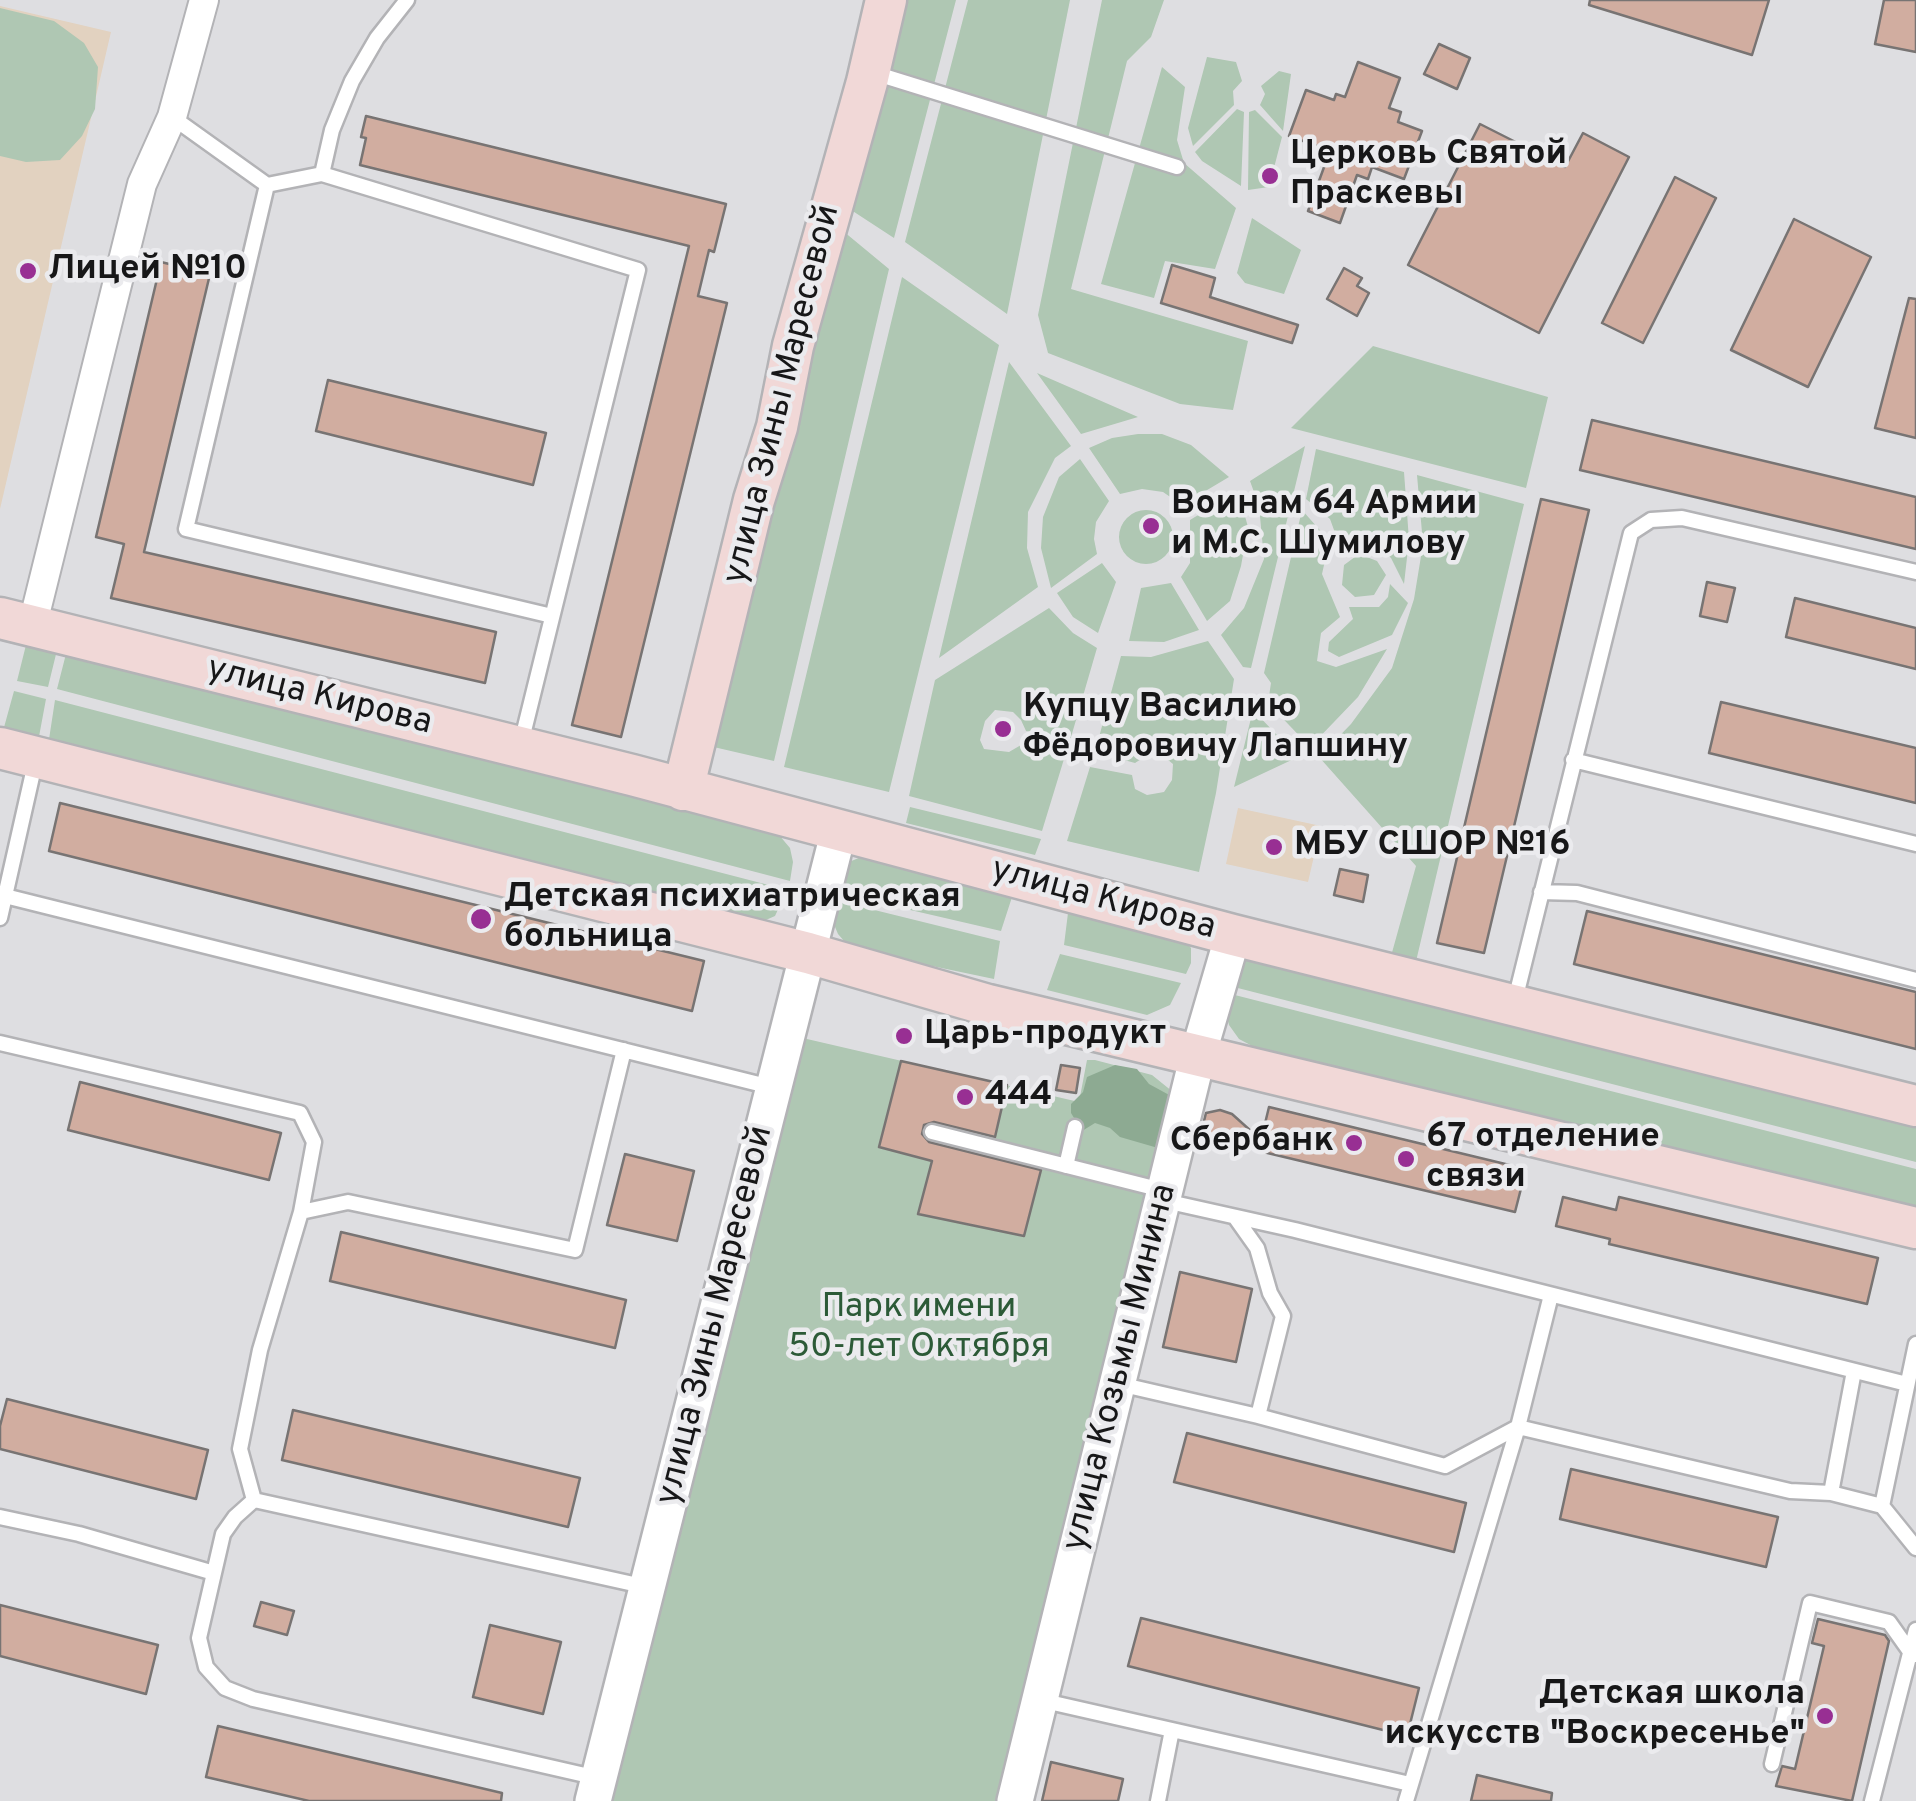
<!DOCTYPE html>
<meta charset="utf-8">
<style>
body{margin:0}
canvas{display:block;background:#dedee1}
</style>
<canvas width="1916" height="1801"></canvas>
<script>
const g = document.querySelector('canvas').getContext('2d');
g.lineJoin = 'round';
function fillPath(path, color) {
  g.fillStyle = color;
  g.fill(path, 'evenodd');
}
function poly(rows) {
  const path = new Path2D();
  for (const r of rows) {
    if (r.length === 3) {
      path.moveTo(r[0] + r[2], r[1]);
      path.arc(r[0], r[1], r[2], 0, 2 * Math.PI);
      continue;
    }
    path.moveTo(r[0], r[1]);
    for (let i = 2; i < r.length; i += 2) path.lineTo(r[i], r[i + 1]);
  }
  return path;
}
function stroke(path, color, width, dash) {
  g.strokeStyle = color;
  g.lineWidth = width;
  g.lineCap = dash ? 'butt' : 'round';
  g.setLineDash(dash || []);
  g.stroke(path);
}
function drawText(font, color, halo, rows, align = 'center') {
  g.font = font + ' Overpass,sans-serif';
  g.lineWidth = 9;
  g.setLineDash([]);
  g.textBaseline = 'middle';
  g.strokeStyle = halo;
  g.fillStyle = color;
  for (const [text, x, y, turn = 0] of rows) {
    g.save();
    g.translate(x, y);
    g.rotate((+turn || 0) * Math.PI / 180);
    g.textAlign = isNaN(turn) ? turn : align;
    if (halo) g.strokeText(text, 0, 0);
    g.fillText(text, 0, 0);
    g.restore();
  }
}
fillPath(poly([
 [0,6,111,32,0,509],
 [1238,808,1321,826,1308,882,1226,864]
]), '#e2d2c0');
fillPath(poly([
 [898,0,956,0,894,238,845,206],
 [968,0,1070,0,1007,314,905,242],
 [1102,0,1164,0,1151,37,1127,61,1071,289,1248,341,1233,410,1180,404,1048,353,1038,315],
 [0,8,54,21,84,43,98,67,95,109,82,136,60,160,26,162,0,156],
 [1207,57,1236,62,1242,81,1233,91,1234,105,1193,146,1188,128],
 [1162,67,1185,87,1177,140,1184,163,1236,208,1215,269,1165,261,1154,298,1101,284],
 [1279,71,1291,74,1283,131,1260,105,1265,94,1261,86],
 [1237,109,1244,112,1241,186,1202,161,1195,152],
 [1255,110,1282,137,1269,187,1248,190,1249,112],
 [1252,218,1301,250,1284,294,1245,283,1237,273],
 [837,226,889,269,774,761,705,745],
 [902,277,999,345,889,792,784,767],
 [1373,346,1548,397,1526,488,1291,428],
 [1009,362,1071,446,1055,458,1028,512,1027,548,1038,587,939,658],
 [1037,373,1138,417,1081,434],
 [1138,434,1162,434,1191,445,1229,477,1182,505,1163,492,1142,489,1120,494,1089,448,1112,438],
 [1305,446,1251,668,1243,667,1221,635,1244,608,1264,559,1259,506,1250,481],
 [1316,449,1404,472,1409,540,1404,584,1391,558,1378,546,1356,541,1342,552,1330,519,1306,499],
 [1080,459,1109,501,1096,522,1094,539,1097,554,1051,588,1041,548,1043,517,1059,477],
 [1417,475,1524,504,1413,974,1388,967,1416,866,1319,757,1351,724,1392,668,1414,599,1423,544],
 [1238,491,1248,527,1241,566,1230,601,1207,621,1181,577,1190,563,1190,520],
 [1146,537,27],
 [1302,510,1326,537,1328,547,1322,574,1340,617,1321,633,1317,661,1336,667,1387,649,1358,697,1310,747,1268,703,1271,683,1264,673],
 [1359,554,1377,561,1386,575,1374,595,1355,597,1342,585,1344,565],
 [1102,563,1116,582,1098,633,1073,617,1057,593],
 [1171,583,1199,630,1164,642,1129,641,1141,588],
 [1390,584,1408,603,1392,635,1339,657,1328,651,1329,642,1353,619,1349,607,1379,607,1388,597],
 [1049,608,1073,633,1097,648,1069,744,1026,731,1021,720,1013,712,995,710,985,721,980,740,984,749,1009,752,1021,745,1064,759,1042,831,909,796,935,680],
 [28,637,58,646,48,687,17,681],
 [1208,641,1234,679,1216,793,1199,872,1067,841,1090,767,1132,775,1135,789,1147,795,1164,792,1172,780,1173,764,1162,755,1149,754,1135,763,1095,752,1121,656,1151,657],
 [67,650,779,835,790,848,793,862,790,881,57,689],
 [14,691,46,699,38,742,3,731],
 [55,700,784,889,781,903,775,916,752,926,48,746],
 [1253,710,1298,757,1234,787],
 [910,807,1041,839,1035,855,906,823],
 [861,857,1013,894,1001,931,837,893,839,874,849,862],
 [834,900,1000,941,994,979,851,949,838,934,830,915],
 [1069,905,1179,933,1191,948,1191,963,1186,974,1064,945],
 [1060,954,1181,983,1170,1005,1147,1015,1047,990],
 [1253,956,1916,1119,1916,1162,1230,986,1240,962],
 [1227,993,1916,1169,1916,1211,1256,1048,1239,1039,1229,1025,1225,1009],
 [794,1036,1079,1102,1087,1060,1095,1060,1152,1075,1178,1096,997,1801,599,1801]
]), '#afc7b3');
fillPath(poly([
 [1115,1065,1137,1069,1149,1084,1171,1096,1158,1148,1120,1137,1110,1128,1095,1123,1082,1131,1071,1113,1071,1104,1083,1092,1087,1077]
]), '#8daa92');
const building = poly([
 [1590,0,1769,0,1752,55,1589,5,1590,0],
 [1884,0,1916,0,1916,52,1875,44,1884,0],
 [1439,44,1470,58,1457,89,1424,74,1439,44],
 [1358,62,1400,78,1389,108,1401,112,1398,122,1422,131,1404,179,1372,167,1368,179,1357,175,1340,223,1308,211,1327,159,1317,156,1320,147,1289,136,1306,90,1334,100,1336,94,1345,97,1358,62],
 [366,116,726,204,714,252,709,250,698,296,727,303,621,737,572,725,689,246,360,165,366,138,361,137,366,116],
 [1480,124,1565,167,1583,133,1629,157,1539,333,1408,265,1480,124],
 [1675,177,1716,198,1643,343,1602,323,1675,177],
 [1794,219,1871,257,1808,387,1731,350,1794,219],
 [161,262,210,274,144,552,496,632,485,683,111,598,124,544,96,537,161,262],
 [1172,265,1215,278,1210,297,1298,325,1292,343,1161,303,1172,265],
 [1344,268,1362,278,1357,286,1369,293,1357,316,1327,299,1344,268],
 [1909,298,1916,299,1916,438,1875,428,1909,298],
 [328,380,546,433,533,485,316,431,328,380],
 [1592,420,1916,497,1916,549,1580,470,1592,420],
 [1541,499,1589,510,1484,953,1437,943,1541,499],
 [1707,582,1735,588,1727,622,1700,616,1707,582],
 [1795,598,1916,628,1916,669,1786,637,1795,598],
 [1721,702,1916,748,1916,803,1709,753,1721,702],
 [60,803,704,961,692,1011,49,851,60,803],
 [1340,869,1368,875,1363,902,1334,895,1340,869],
 [1587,911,1916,992,1916,1049,1574,964,1587,911],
 [901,1061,1007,1085,995,1137,934,1122,924,1125,922,1134,929,1142,1041,1170,1024,1236,918,1214,932,1161,879,1147,901,1061],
 [1061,1065,1080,1068,1076,1093,1056,1090,1061,1065],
 [80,1082,281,1133,269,1180,68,1130,80,1082],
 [1269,1107,1526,1169,1515,1212,1259,1151,1259,1148,1201,1133,1206,1113,1220,1110,1232,1114,1261,1140,1269,1107],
 [625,1154,694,1171,677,1241,607,1225,625,1154],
 [1563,1197,1616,1210,1619,1197,1878,1258,1867,1304,1609,1244,1610,1239,1556,1226,1563,1197],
 [341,1232,626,1300,615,1348,330,1281,341,1232],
 [1180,1272,1252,1289,1236,1362,1163,1347,1180,1272],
 [7,1399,208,1450,196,1499,0,1449,0,1426,7,1399],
 [293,1410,580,1478,568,1527,282,1460,293,1410],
 [1187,1433,1466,1503,1454,1552,1174,1482,1187,1433],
 [1571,1469,1778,1517,1766,1567,1560,1519,1571,1469],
 [261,1602,294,1611,287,1635,254,1626,261,1602],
 [0,1605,158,1645,146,1694,0,1656,0,1605],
 [1141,1618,1419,1688,1407,1736,1128,1666,1141,1618],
 [1818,1619,1885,1635,1889,1641,1852,1801,1776,1786,1782,1766,1795,1769,1824,1646,1812,1643,1818,1619],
 [490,1625,561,1642,543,1714,473,1697,490,1625],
 [218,1726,502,1793,501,1801,309,1801,206,1777,218,1726],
 [1051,1762,1123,1779,1118,1801,1042,1801,1051,1762],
 [1477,1775,1552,1793,1551,1801,1471,1801,1477,1775]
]);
fillPath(building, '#d1ada0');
stroke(building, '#787473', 2.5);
const service = poly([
 [874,73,1177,167],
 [172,117,267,185,322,174,638,270,521,743],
 [322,174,332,130,352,81,377,38,407,0],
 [267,185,186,529,552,616],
 [36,759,5,896,775,1088],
 [1573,760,1916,844],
 [1541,892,1577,893,1916,980],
 [0,918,5,896],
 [1515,1000,1631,533,1651,520,1682,518,1916,572],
 [0,1043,300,1113,314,1142,301,1212,260,1350,240,1449,254,1500],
 [932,1132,1166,1191],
 [1066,1166,1075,1127],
 [1165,1201,1295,1230,1907,1384],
 [301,1212,348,1202,575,1250,624,1050],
 [1235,1217,1257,1248,1270,1293,1283,1316,1258,1416,1445,1466,1518,1427,1790,1491,1831,1493,1882,1506],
 [1916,1344,1882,1506,1916,1548],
 [1119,1384,1258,1416],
 [1831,1493,1854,1371],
 [0,1517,79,1534,214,1573],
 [1040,1700,1410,1784],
 [1772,1764,1810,1603,1889,1622,1911,1653,1916,1655],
 [598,1778,253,1699,225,1688,206,1667,199,1638,223,1534,235,1517,254,1500,647,1587],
 [1158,1801,1172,1730],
 [1406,1801,1518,1427,1551,1295],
 [1872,1801,1916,1630]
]);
const minor = poly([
 [32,627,142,184,172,117,204,0]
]);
const tertiary = poly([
 [593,1801,839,830],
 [1015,1801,1198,1055,1233,935]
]);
const secondary = poly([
 [0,618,632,775,1233,935,1916,1106],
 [0,748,808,953,988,1005,1916,1228],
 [683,790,754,500,777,427,793,346,867,82,886,0]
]);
stroke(service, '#b3b3b6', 19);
stroke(minor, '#b3b3b6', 32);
stroke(tertiary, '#b3b3b6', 40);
stroke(secondary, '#b3b3b6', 45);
stroke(service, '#fff', 14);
stroke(minor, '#fff', 28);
stroke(tertiary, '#fff', 35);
stroke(secondary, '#f1d8d7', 40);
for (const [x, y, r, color] of [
 [1270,176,10,"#982f93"],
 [28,271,10,"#982f93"],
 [1151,526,10,"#982f93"],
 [1003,729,10,"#982f93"],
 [1274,847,10,"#982f93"],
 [481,919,12,"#982f93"],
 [904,1036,10,"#982f93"],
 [965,1097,10,"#982f93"],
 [1354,1143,10,"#982f93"],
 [1406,1159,10,"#982f93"],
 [1825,1716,10,"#982f93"]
]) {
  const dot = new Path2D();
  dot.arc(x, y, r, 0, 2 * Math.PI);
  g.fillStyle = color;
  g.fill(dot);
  stroke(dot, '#ebebee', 4);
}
drawText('bold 35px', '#171718', '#ebebee', [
 ["Церковь Святой",1290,156],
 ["Праскевы",1290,196],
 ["Лицей №10",48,271],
 ["Воинам 64 Армии",1171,506],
 ["и М.С. Шумилову",1171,546],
 ["Купцу Василию",1023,709],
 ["Фёдоровичу Лапшину",1023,749],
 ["МБУ СШОР №16",1294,847],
 ["Детская психиатрическая",504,899],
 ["больница",504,939],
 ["Царь-продукт",924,1036],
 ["444",985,1097],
 ["67 отделение",1426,1139],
 ["связи",1426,1179],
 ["Сбербанк",1334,1143,"right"],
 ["Детская школа",1805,1696,"right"],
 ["искусств \"Воскресенье\"",1805,1736,"right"]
], 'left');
drawText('35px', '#171718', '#ebebee', [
 ["улица Зины Маресевой",784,395,-76],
 ["улица Кирова",319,698,14],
 ["улица Кирова",1103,901,15],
 ["улица Зины Маресевой",717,1316,-76],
 ["улица Козьмы Минина",1122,1368,-76]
]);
drawText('35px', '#2c5a37', '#ebebee', [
 ["Парк имени",919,1309],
 ["50-лет Октября",919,1349]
]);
</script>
